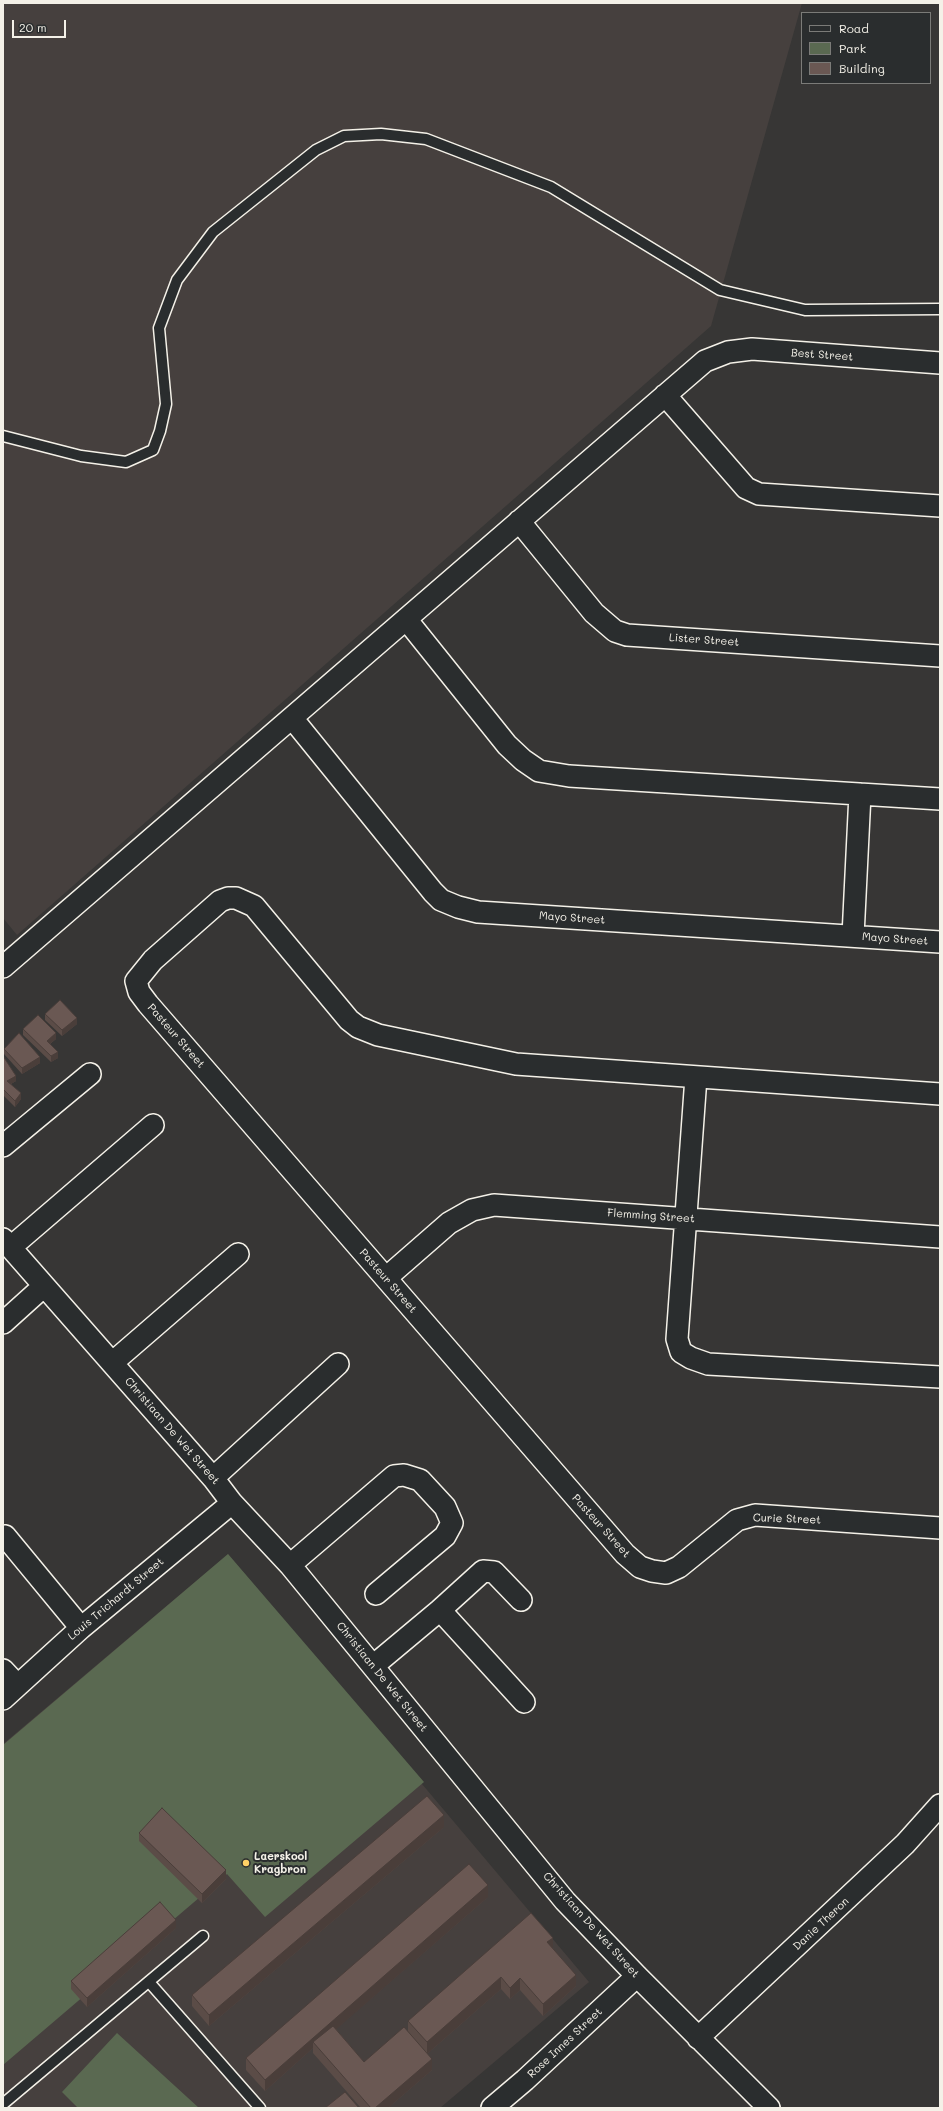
<!DOCTYPE html>
<style>
body{margin:0}
#map{position:relative;width:943px;height:2111px;overflow:hidden;background:#373635;font-family:Mali,sans-serif}
canvas{display:block}
.frame{position:absolute;inset:0;border:4px solid #f4f1e8;pointer-events:none}
.legend{position:absolute;left:801px;top:12px;width:130px;height:72px;box-sizing:border-box;background:#2a2d2e;border:1px solid #7b7b78;margin:0;padding:5px 7px;list-style:none;font-size:12px;color:#f4f1e8}
.legend li{display:flex;align-items:center;gap:8px;height:20px}
.legend b{width:20px;border:1px solid #7b7b78}
.scale{position:absolute;left:12px;top:20px;width:54px;height:18px;box-sizing:border-box;border:2px solid #f4f1e8;border-top:0;padding-left:5px;font-size:12px;line-height:14px;white-space:nowrap;color:#f4f1e8;-webkit-text-stroke:3px #2a2d2e;paint-order:stroke}
</style>
<div id="map">
<canvas width="943" height="2111"></canvas>
<div class="frame"></div>
<ul class="legend">
<li><b style="height:5px;background:#2a2d2e"></b>Road</li>
<li><b style="height:11px;background:#5a6951"></b>Park</li>
<li><b style="height:11px;background:#6a5853"></b>Building</li>
</ul>
<div class="scale">20 m</div>
</div>
<script>
const g = document.querySelector('canvas').getContext('2d');
g.lineJoin = 'round';
function fillPath(path, color) {
  g.fillStyle = color;
  g.fill(path, 'evenodd');
}
function poly(rows) {
  const path = new Path2D();
  for (const r of rows) {
    path.moveTo(r[0], r[1]);
    for (let i = 2; i < r.length; i += 2) path.lineTo(r[i], r[i + 1]);
  }
  return path;
}
function stroke(path, color, width, dash) {
  g.strokeStyle = color;
  g.lineWidth = width;
  g.lineCap = dash ? 'butt' : 'round';
  g.setLineDash(dash || []);
  g.stroke(path);
}
function drawText(font, color, halo, rows, align = 'center') {
  g.font = font + ' Mali,sans-serif';
  g.lineWidth = 4;
  g.setLineDash([]);
  g.textBaseline = 'middle';
  g.strokeStyle = halo;
  g.fillStyle = color;
  for (const [text, x, y, turn = 0] of rows) {
    g.save();
    g.translate(x, y);
    g.rotate((+turn || 0) * Math.PI / 180);
    g.textAlign = isNaN(turn) ? turn : align;
    if (halo) g.strokeText(text, 0, 0);
    g.fillText(text, 0, 0);
    g.restore();
  }
}
fillPath(poly([
 [3,3,802,3,711,326,17,935,3,918],
 [228,1554,589,1982,440,2108,3,2108,3,1744]
]), '#46403e');
fillPath(poly([
 [228,1554,424,1782,265,1917,227,1874,3,2065,3,1745],
 [117,2033,199,2108,78,2108,62,2092]
]), '#5a6951');
const lane = poly([
 [3,436,81,456,126,462,153,450,160,431,166,404,159,328,177,280,213,232,316,150,344,136,381,134,426,139,551,187,720,290,805,310,940,309],
 [149,1982,260,2108],
 [3,2104,203,1936]
]);
const street = poly([
 [665,395,746,488,759,494,940,506],
 [519,521,594,613,615,631,627,635,940,656],
 [406,619,507,745,523,760,539,771,569,776,940,799],
 [292,718,433,892,441,900,458,907,478,912,940,942],
 [853,936,860,794],
 [3,967,705,361,728,352,752,349,940,363],
 [696,1077,677,1339,681,1352,691,1358,708,1364,940,1377],
 [940,1094,516,1064,378,1035,358,1027,349,1020,254,906,236,898,228,898,220,901,153,960,136,981,139,992,148,1004,625,1554,640,1567,652,1571,666,1573,679,1567,737,1520,755,1515,940,1528],
 [3,1146,90,1074],
 [3,1239,213,1478,232,1503,290,1565,565,1901,637,1976,769,2108],
 [11,1247,153,1125],
 [386,1278,449,1223,472,1210,494,1205,940,1237],
 [3,1323,44,1286],
 [112,1363,238,1254],
 [213,1478,338,1364],
 [5,1536,81,1628],
 [290,1565,394,1476,404,1475,420,1480,445,1507,452,1523,445,1536,376,1594],
 [440,1610,524,1702],
 [373,1666,440,1610,483,1571,494,1572,521,1600],
 [3,1670,17,1685],
 [3,1699,81,1628,232,1503],
 [698,2038,905,1844,940,1805],
 [492,2108,525,2080,637,1976]
]);
stroke(lane, '#f4f1e8', 13);
stroke(street, '#f4f1e8', 24);
stroke(lane, '#2a2d2e', 10);
stroke(street, '#2a2d2e', 21);
fillPath(poly([
 [45,1014,77,1024,62,1036,45,1020],
 [23,1029,56,1039,50,1044,58,1058,51,1062,23,1035],
 [4,1049,40,1063,22,1074,4,1054],
 [3,1056,16,1081,11,1084,21,1099,15,1107,3,1095],
 [444,1827,209,2026,192,2006,192,1995],
 [139,1833,226,1879,202,1903,139,1841],
 [488,1897,336,2029,364,2062,408,2032,408,2021,553,1948,576,1986,543,2016,520,1990,510,1999,501,1989,427,2054,432,2070,388,2108,361,2108,313,2053,313,2048,265,2091,246,2070,246,2058],
 [176,1928,87,2007,71,1989,71,1981]
]), '#5b4c47');
fillPath(poly([
 [77,1018,77,1024,62,1036,62,1030],
 [56,1033,56,1039,47,1046,47,1041],
 [58,1052,58,1058,51,1062,51,1056],
 [40,1057,40,1063,22,1074,22,1068],
 [16,1076,16,1081,7,1086,7,1081],
 [21,1093,21,1099,15,1107,15,1101],
 [444,1815,444,1827,209,2026,209,2015],
 [226,1870,226,1879,202,1903,202,1894],
 [488,1885,488,1897,317,2046,313,2042,313,2048,265,2091,265,2080],
 [176,1920,176,1928,87,2007,87,1998],
 [553,1938,553,1949,547,1942],
 [576,1975,576,1986,543,2016,543,2004],
 [501,1977,501,1989,427,2054,427,2042],
 [520,1978,520,1990,510,1999,510,1988],
 [432,2059,432,2070,388,2108,375,2108]
]), '#4a3e3a');
const building = poly([
 [60,1000,77,1018,62,1030,45,1014,60,1000],
 [38,1015,56,1033,47,1041,58,1052,51,1056,23,1029,38,1015],
 [19,1033,40,1057,22,1068,4,1049,19,1033],
 [3,1056,16,1076,7,1081,21,1093,15,1101,3,1089,3,1056],
 [427,1796,444,1815,209,2015,192,1995,427,1796],
 [162,1808,226,1870,202,1894,139,1833,162,1808],
 [469,1864,488,1885,265,2080,246,2058,469,1864],
 [160,1902,176,1920,87,1998,71,1981,160,1902],
 [531,1913,553,1938,547,1942,576,1975,543,2004,520,1978,510,1988,501,1977,427,2042,408,2021,531,1913],
 [333,2026,364,2062,404,2027,432,2059,375,2108,371,2108,313,2042,333,2026],
 [345,2092,359,2108,325,2108,345,2092]
]);
fillPath(building, '#6a5853');
stroke(building, '#4a3e3a', 1);
for (const [x, y, r, color] of [
 [246,1863,4,"#ffd166"]
]) {
  const dot = new Path2D();
  dot.arc(x, y, r, 0, 2 * Math.PI);
  g.fillStyle = color;
  g.fill(dot);
  stroke(dot, '#2a2d2e', 1.5);
}
drawText('11px', '#f4f1e8', '#2a2d2e', [
 ["Best Street",822,355,4],
 ["Lister Street",704,640,4],
 ["Mayo Street",572,918,4],
 ["Mayo Street",895,939,4],
 ["Pasteur Street",176,1036,49],
 ["Flemming Street",651,1216,4],
 ["Pasteur Street",388,1281,49],
 ["Christiaan De Wet Street",172,1431,49],
 ["Curie Street",787,1519,2],
 ["Pasteur Street",601,1526,48],
 ["Louis Trichardt Street",116,1599,-40],
 ["Christiaan De Wet Street",382,1677,51],
 ["Danie Theron",821,1924,-43],
 ["Christiaan De Wet Street",591,1925,48],
 ["Rose Innes Street",565,2043,-43]
]);
drawText('bold 11px', '#f4f1e8', '#2a2d2e', [
 ["Laerskool",254,1857],
 ["Kragbron",254,1870]
], 'left');
</script>
